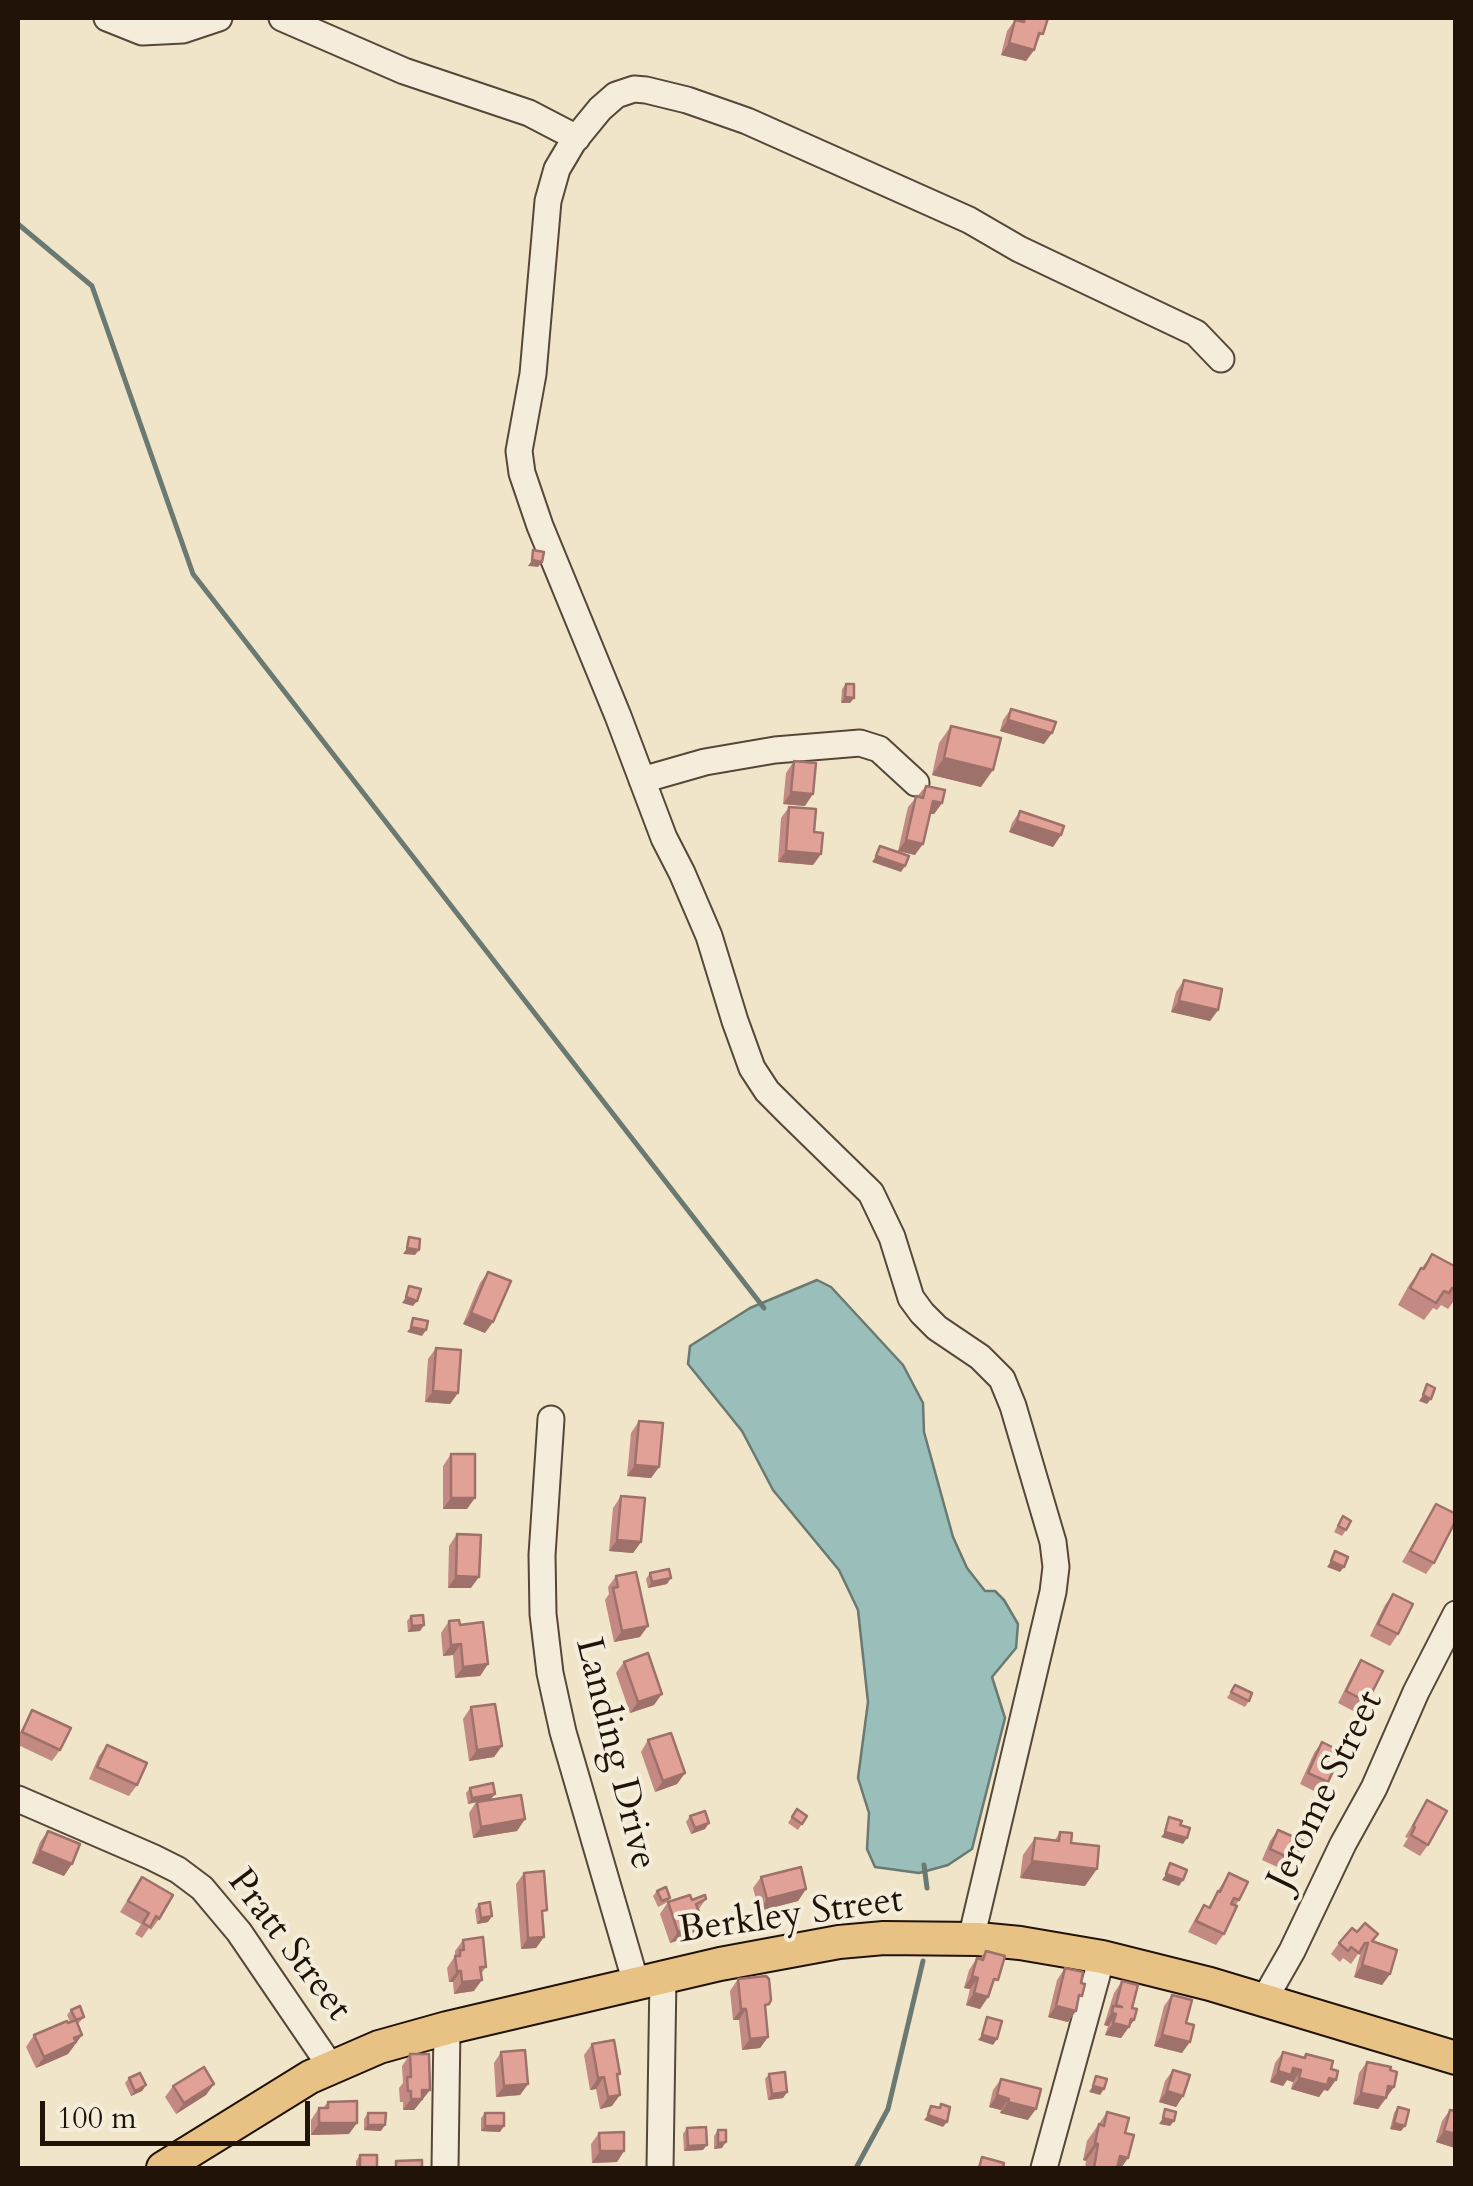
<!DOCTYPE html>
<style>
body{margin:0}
#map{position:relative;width:1473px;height:2186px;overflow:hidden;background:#f0e4c9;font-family:Cardo,serif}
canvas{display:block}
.frame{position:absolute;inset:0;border:20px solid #221308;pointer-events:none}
.scale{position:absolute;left:40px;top:2101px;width:270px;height:45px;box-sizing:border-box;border:5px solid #221308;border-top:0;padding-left:12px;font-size:30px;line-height:35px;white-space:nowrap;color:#221308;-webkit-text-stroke:8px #f5eddc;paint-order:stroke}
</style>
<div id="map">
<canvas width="1473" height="2186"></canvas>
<div class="frame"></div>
<div class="scale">100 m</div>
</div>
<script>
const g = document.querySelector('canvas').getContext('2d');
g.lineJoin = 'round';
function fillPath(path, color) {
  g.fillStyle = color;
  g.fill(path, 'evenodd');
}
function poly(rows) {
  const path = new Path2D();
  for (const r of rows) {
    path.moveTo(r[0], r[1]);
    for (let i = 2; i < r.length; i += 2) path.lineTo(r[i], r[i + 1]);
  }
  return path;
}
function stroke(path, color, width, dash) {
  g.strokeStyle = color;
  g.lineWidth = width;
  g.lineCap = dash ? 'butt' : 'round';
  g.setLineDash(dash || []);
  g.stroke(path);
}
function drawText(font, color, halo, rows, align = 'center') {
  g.font = font + ' Cardo,serif';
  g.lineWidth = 8;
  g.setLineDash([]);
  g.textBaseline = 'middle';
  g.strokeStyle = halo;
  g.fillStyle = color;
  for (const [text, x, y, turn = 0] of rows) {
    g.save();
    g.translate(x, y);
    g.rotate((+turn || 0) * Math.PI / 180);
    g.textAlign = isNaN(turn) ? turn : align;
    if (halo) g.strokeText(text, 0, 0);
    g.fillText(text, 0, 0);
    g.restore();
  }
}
const water = poly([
 [817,1280,831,1287,903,1365,923,1403,924,1432,953,1537,967,1568,985,1591,995,1591,1004,1600,1018,1624,1016,1648,992,1677,1005,1718,972,1849,948,1865,919,1873,875,1867,867,1849,869,1813,858,1778,868,1702,858,1610,839,1570,773,1490,742,1431,688,1364,690,1346,750,1308,817,1280]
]);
fillPath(water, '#9abeb9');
stroke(water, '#6a7a72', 2.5);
stroke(poly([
 [18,224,92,286,193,574,764,1308],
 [924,1865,927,1888],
 [856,2168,888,2109,923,1961]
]), '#6a7a72', 5);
const minor = poly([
 [107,18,142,32,183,30,219,18],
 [282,18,404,71,529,113,577,138],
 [642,780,705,762,775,750,860,743,879,749,916,783],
 [551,1419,542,1555,543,1614,550,1673,563,1732,636,1983],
 [18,1799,152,1857,178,1870,202,1888,239,1932,331,2067],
 [971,1939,1053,1592,1056,1567,1053,1542,1013,1406,1002,1379,980,1357,937,1328,922,1313,911,1298,892,1237,871,1193,788,1112,767,1091,752,1068,735,1021,709,936,682,873,664,838,618,716,540,526,522,473,519,451,533,374,548,201,557,169,573,142,600,109,616,95,634,89,646,90,687,100,747,121,969,220,1019,249,1196,333,1221,359],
 [1264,2000,1292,1951,1343,1844,1374,1788,1416,1692,1456,1614],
 [445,2168,447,2028],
 [660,2168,663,1976],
 [1044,2168,1102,1957]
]);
const major = poly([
 [163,2168,310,2077,379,2047,447,2028,720,1964,839,1942,884,1938,978,1939,1020,1943,1102,1957,1210,1984,1456,2058]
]);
stroke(minor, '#564738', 29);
stroke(major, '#221308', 36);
stroke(minor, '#f5eddc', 25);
stroke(major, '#e8c284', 32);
fillPath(poly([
 [1020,18,1048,18,1034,50,1026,61,1001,55,1007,31,1015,20,1019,21],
 [846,684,854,698,850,703,841,703,842,689],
 [1011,709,1044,744,1000,731,1003,720],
 [951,726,981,787,932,775,939,743],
 [794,761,805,806,783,804,786,773],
 [926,786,942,803,934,814,930,814,915,855,898,851,908,807],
 [789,807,814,832,821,854,813,865,778,862,781,818],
 [1020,811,1061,835,1053,847,1009,832,1012,823],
 [1184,980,1218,1010,1210,1021,1171,1012,1176,992],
 [1432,1254,1456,1267,1456,1298,1448,1309,1441,1305,1437,1310,1433,1308,1424,1320,1398,1305,1409,1285],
 [488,1272,485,1333,463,1324,480,1283],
 [436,1348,458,1393,450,1404,425,1402,428,1359],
 [639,1421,659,1467,651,1478,627,1476,631,1433],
 [451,1454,467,1509,443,1509,443,1466],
 [621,1496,641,1542,633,1553,609,1551,613,1508],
 [1436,1504,1434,1563,1426,1574,1402,1562],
 [1343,1516,1346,1530,1342,1536,1334,1532],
 [457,1534,471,1588,448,1588,449,1546],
 [650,1573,667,1584,648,1588,646,1579],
 [616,1576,640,1637,614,1642,605,1600,609,1594,608,1587],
 [1393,1594,1398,1634,1390,1646,1370,1636,1385,1605],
 [411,1616,424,1625,420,1631,408,1632,407,1621],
 [449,1621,460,1625,488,1664,480,1676,455,1678,453,1655,443,1656,441,1633],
 [1361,1660,1367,1702,1359,1714,1338,1703,1354,1671],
 [624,1662,654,1705,630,1713,616,1673],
 [1235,1685,1249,1701,1245,1707,1227,1698],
 [471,1707,502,1746,494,1757,469,1761,463,1719],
 [32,1710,60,1750,52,1761,18,1745,18,1736],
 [648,1740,685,1773,677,1784,655,1792,641,1752],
 [1322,1742,1328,1782,1320,1794,1300,1784,1314,1753],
 [107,1745,137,1785,129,1796,89,1779,99,1756],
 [470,1788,525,1819,517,1831,473,1838,469,1813,476,1802,468,1804,466,1793],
 [1427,1800,1428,1845,1420,1856,1403,1846,1408,1838,1405,1837],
 [797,1809,807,1816,798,1830,788,1823],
 [690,1816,709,1823,705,1829,691,1834,686,1822],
 [1278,1830,1294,1860,1286,1871,1262,1860,1270,1841],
 [48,1831,64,1876,32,1863,40,1842],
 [1060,1832,1071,1843,1085,1886,1020,1878,1023,1855,1035,1838,1055,1840],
 [524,1873,544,1937,536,1948,521,1949,516,1884],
 [1229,1873,1239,1900,1235,1906,1224,1934,1216,1945,1188,1932,1196,1917,1204,1905,1208,1907],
 [142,1877,159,1919,151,1930,149,1928,142,1938,135,1934,141,1924,120,1912],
 [761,1877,806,1889,798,1901,759,1911,753,1888],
 [657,1891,670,1898,666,1903,658,1907,653,1896],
 [706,1899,698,1910,696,1916,699,1925,691,1936,670,1943,660,1914,668,1902],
 [479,1904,492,1916,488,1922,477,1924,475,1910],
 [1357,1932,1372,1942,1390,1974,1382,1985,1354,1977,1360,1955,1358,1954,1351,1964,1343,1958,1340,1962,1331,1954,1339,1943],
 [463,1940,486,1967,481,1974,474,1991,454,1994,453,1982,449,1982,447,1968,455,1956,455,1951],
 [986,1951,990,1992,988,1997,980,2009,966,2005,970,1989,964,1988,969,1970,977,1958,980,1959],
 [1065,1968,1077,2004,1076,2011,1068,2022,1048,2017,1057,1980],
 [738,1979,766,2009,768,2037,760,2048,742,2050,739,2020,733,2020,730,1991],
 [1122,1981,1132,2008,1134,2020,1121,2038,1105,2035,1108,2026,1104,2025,1114,1993],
 [1172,1995,1186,2023,1182,2053,1154,2046,1164,2006],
 [71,2010,84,2017,78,2024,82,2035,68,2054,36,2068,26,2047,34,2035,70,2022,67,2015],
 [592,2044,617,2078,612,2106,600,2109,596,2089,590,2090,584,2055],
 [501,2052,528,2084,520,2095,496,2097,494,2063],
 [1283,2052,1303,2057,1306,2054,1328,2091,1324,2090,1319,2097,1291,2089,1293,2082,1287,2080,1283,2086,1270,2082,1275,2063],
 [410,2054,430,2090,414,2110,403,2110,403,2102,400,2102,399,2088,403,2083,402,2066],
 [1367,2062,1390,2070,1394,2087,1378,2109,1353,2104,1359,2073],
 [1173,2070,1183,2096,1176,2107,1159,2102,1165,2081],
 [769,2074,787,2092,783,2098,768,2100,765,2079],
 [129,2078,146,2085,142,2091,131,2096,125,2083],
 [1001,2079,1028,2120,1000,2113,1001,2110,989,2107,993,2090],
 [214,2084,206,2095,176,2114,165,2097,173,2086],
 [328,2102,349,2134,311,2135,311,2120,319,2108,323,2108],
 [1398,2107,1401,2131,1390,2129,1394,2113],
 [1450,2110,1456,2111,1456,2154,1453,2153,1455,2148,1436,2142,1442,2121],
 [1107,2112,1125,2133,1128,2158,1121,2168,1085,2168,1086,2161,1083,2160,1087,2141],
 [368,2113,381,2131,364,2130,364,2119],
 [485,2113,500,2132,481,2131,481,2118],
 [687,2128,703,2150,684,2151,683,2134],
 [718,2130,722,2148,714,2149,714,2136],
 [599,2133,624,2151,617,2162,592,2163,591,2144],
 [360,2155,376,2168,356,2168,356,2161]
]), '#c28a82');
fillPath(poly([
 [1009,43,1034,50,1026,61,1001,55],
 [532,560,542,562,538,567,528,566],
 [845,697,854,698,850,703,841,703],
 [1008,720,1052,733,1044,744,1000,731],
 [944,758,993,770,981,787,932,775],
 [791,792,813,794,805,806,783,804],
 [933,801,942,803,934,814,925,813],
 [1017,821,1061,835,1053,847,1009,832],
 [906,840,923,844,915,855,898,851],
 [786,851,821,854,813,865,778,862],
 [876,856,905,866,901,872,872,862],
 [1179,1001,1218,1010,1210,1021,1171,1012],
 [407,1248,419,1250,415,1255,403,1254],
 [406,1297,417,1301,413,1306,402,1303],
 [471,1313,493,1322,485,1333,463,1324],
 [411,1327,426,1330,422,1336,407,1332],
 [433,1391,458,1393,450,1404,425,1402],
 [1423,1395,1431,1399,1427,1404,1419,1401],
 [635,1465,659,1467,651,1478,627,1476],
 [451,1498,475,1498,467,1509,443,1509],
 [617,1540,641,1542,633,1553,609,1551],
 [1331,1561,1344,1567,1340,1572,1327,1567],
 [456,1576,479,1577,471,1588,448,1588],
 [671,1578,667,1584,648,1588,652,1582],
 [424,1625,420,1631,408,1632,412,1626],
 [648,1626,640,1637,614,1642,622,1631],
 [461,1644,453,1655,443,1656,451,1645],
 [488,1664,480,1676,455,1678,463,1667],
 [662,1694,654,1705,630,1713,638,1702],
 [502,1746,494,1757,469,1761,477,1750],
 [685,1773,677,1784,655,1792,663,1781],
 [495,1794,491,1799,468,1804,472,1798],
 [525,1819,517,1831,473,1838,481,1827],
 [709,1823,705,1829,691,1834,695,1828],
 [1165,1832,1187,1838,1183,1844,1161,1837],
 [40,1851,72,1864,64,1876,32,1863],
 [1032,1861,1097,1869,1085,1886,1020,1878],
 [1166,1874,1183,1880,1179,1886,1162,1880],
 [806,1889,798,1901,759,1911,767,1899],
 [492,1916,488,1922,477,1924,481,1918],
 [699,1925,691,1936,670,1943,678,1932],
 [544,1937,536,1948,521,1949,528,1938],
 [1362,1965,1390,1974,1382,1985,1354,1977],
 [457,1971,461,1971,453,1982,449,1982],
 [972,1976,978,1978,970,1989,964,1988],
 [482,1980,474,1991,454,1994,462,1982],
 [974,1993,988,1997,980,2009,966,2005],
 [1116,2005,1122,2007,1108,2026,1104,2025],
 [1056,2006,1076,2011,1068,2022,1048,2017],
 [741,2009,746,2009,739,2020,733,2020],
 [1131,2019,1134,2020,1121,2038,1105,2035,1113,2023],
 [82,2035,68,2054,36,2068,44,2057],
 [982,2035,997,2039,993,2045,978,2040],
 [1162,2035,1190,2042,1182,2053,1154,2046],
 [768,2037,760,2048,742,2050,750,2039],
 [1293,2068,1301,2070,1293,2082,1287,2080,1283,2086,1270,2082,1278,2071],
 [604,2077,596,2089,590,2090,598,2078],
 [1299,2078,1329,2078,1336,2080,1328,2091,1324,2090,1319,2097,1291,2089],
 [214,2084,206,2095,176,2114,184,2103],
 [528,2084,520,2095,496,2097,504,2086],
 [146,2085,142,2091,131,2096,135,2091],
 [1093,2086,1104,2089,1100,2095,1089,2092],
 [1388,2086,1394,2087,1378,2109,1353,2104,1361,2093],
 [422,2090,430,2090,414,2110,403,2110,411,2099],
 [1167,2091,1183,2096,1176,2107,1159,2102],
 [787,2092,783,2098,768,2100,772,2094],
 [620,2095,612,2106,600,2109,608,2097],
 [997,2095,1009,2099,1001,2110,989,2107],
 [1008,2102,1036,2109,1028,2120,1000,2113],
 [928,2115,947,2122,943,2127,924,2120],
 [1163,2118,1174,2121,1170,2126,1159,2124],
 [319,2123,357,2123,349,2134,311,2135],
 [1394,2123,1405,2126,1401,2131,1390,2129],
 [368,2125,385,2125,381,2131,364,2130],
 [485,2126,504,2126,500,2132,481,2131],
 [1444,2131,1456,2134,1455,2148,1436,2142],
 [726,2142,722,2148,714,2149,718,2143],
 [1095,2143,1098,2144,1086,2161,1083,2160],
 [707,2145,703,2150,684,2151,688,2146],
 [600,2151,624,2151,617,2162,592,2163],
 [1120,2156,1128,2158,1121,2168,1112,2168]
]), '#9e716a');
const building = poly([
 [1025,18,1048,18,1043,34,1039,33,1034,50,1009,43,1015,20,1024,22,1025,18],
 [533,550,544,552,542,562,532,560,533,550],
 [846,684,854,684,854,698,845,697,846,684],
 [1011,709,1056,722,1052,733,1008,720,1011,709],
 [951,726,1001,738,993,770,944,758,951,726],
 [794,761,816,763,813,794,791,792,794,761],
 [926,786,945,790,942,803,933,801,923,844,906,840,916,796,923,798,926,786],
 [789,807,816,809,814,832,823,833,821,854,786,851,789,807],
 [1020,811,1064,826,1061,835,1017,821,1020,811],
 [880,846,909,856,905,866,876,856,880,846],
 [1184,980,1222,989,1218,1010,1179,1001,1184,980],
 [409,1237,420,1239,419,1250,407,1248,409,1237],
 [1432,1254,1456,1267,1456,1289,1452,1288,1449,1293,1444,1291,1436,1303,1410,1288,1421,1268,1424,1269,1432,1254],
 [488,1272,511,1281,493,1322,471,1313,488,1272],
 [409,1286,421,1289,417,1301,406,1297,409,1286],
 [413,1318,428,1321,426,1330,411,1327,413,1318],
 [436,1348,461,1350,458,1393,433,1391,436,1348],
 [1427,1384,1435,1388,1431,1399,1423,1395,1427,1384],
 [639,1421,663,1423,659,1467,635,1465,639,1421],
 [451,1454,475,1454,475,1498,451,1498,451,1454],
 [621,1496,645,1498,641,1542,617,1540,621,1496],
 [1436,1504,1456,1514,1456,1520,1434,1563,1410,1551,1436,1504],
 [1343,1516,1351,1521,1346,1530,1338,1526,1343,1516],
 [457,1534,481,1535,479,1577,456,1576,457,1534],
 [1335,1551,1348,1557,1344,1567,1331,1561,1335,1551],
 [669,1569,671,1578,652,1582,650,1573,669,1569],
 [636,1572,648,1626,622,1631,613,1588,618,1587,616,1576,636,1572],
 [1393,1594,1413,1604,1398,1634,1378,1624,1393,1594],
 [423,1615,424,1625,412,1626,411,1616,423,1615],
 [459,1620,460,1625,483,1622,488,1664,463,1667,461,1644,451,1645,449,1621,459,1620],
 [648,1653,662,1694,638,1702,624,1662,648,1653],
 [1361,1660,1383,1671,1367,1702,1346,1691,1361,1660],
 [1235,1685,1252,1693,1249,1701,1231,1692,1235,1685],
 [495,1704,502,1746,477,1750,471,1707,495,1704],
 [32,1710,71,1728,60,1750,22,1732,32,1710],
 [671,1733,685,1773,663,1781,648,1740,671,1733],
 [1322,1742,1342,1752,1328,1782,1308,1773,1322,1742],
 [107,1745,147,1763,137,1785,97,1767,107,1745],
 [493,1783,495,1794,472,1798,470,1788,493,1783],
 [521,1795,525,1819,481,1827,477,1802,521,1795],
 [1427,1800,1447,1811,1428,1845,1411,1835,1415,1827,1413,1826,1427,1800],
 [797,1809,807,1816,802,1824,792,1817,797,1809],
 [705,1811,709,1823,695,1828,690,1816,705,1811],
 [1169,1817,1182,1821,1180,1825,1190,1828,1187,1838,1165,1832,1169,1817],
 [1278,1830,1303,1841,1294,1860,1270,1849,1278,1830],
 [48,1831,80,1844,72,1864,40,1851,48,1831],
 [1060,1832,1072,1833,1071,1843,1099,1846,1097,1869,1032,1861,1035,1838,1059,1841,1060,1832],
 [1170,1863,1187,1870,1183,1880,1166,1874,1170,1863],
 [801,1867,806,1889,767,1899,761,1877,801,1867],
 [544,1871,547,1910,542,1911,544,1937,528,1938,524,1873,544,1871],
 [1229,1873,1248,1882,1239,1900,1234,1898,1231,1904,1237,1906,1224,1934,1196,1921,1204,1905,1210,1908,1218,1891,1220,1892,1229,1873],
 [142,1877,173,1895,159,1919,156,1916,150,1927,143,1923,149,1913,128,1901,142,1877],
 [666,1887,670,1898,662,1901,657,1891,666,1887],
 [690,1895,692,1900,705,1895,706,1899,696,1904,699,1912,695,1913,699,1925,678,1932,668,1902,690,1895],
 [490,1902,492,1916,481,1918,479,1904,490,1902],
 [1365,1923,1378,1934,1372,1941,1397,1950,1390,1974,1362,1965,1368,1943,1365,1943,1359,1953,1351,1947,1348,1951,1339,1943,1352,1928,1357,1932,1365,1923],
 [483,1937,486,1967,480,1967,482,1980,462,1982,461,1971,457,1971,455,1956,460,1956,460,1950,464,1950,463,1940,483,1937],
 [986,1951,1005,1956,998,1980,994,1979,988,1997,974,1993,978,1978,972,1976,977,1958,983,1960,986,1951],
 [1065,1968,1083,1972,1081,1983,1085,1984,1082,1996,1079,1995,1076,2011,1056,2006,1065,1968],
 [766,1976,769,1979,771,2000,769,2004,765,2005,768,2037,750,2039,746,2009,741,2009,738,1979,766,1976],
 [1122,1981,1138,1985,1132,2008,1137,2009,1134,2020,1131,2019,1129,2027,1113,2023,1116,2014,1112,2013,1113,2006,1122,2007,1116,2005,1122,1981],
 [1172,1995,1192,2000,1186,2023,1194,2025,1190,2042,1162,2035,1172,1995],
 [80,2006,84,2017,76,2020,71,2010,80,2006],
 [987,2017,1002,2021,997,2039,982,2035,987,2017],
 [76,2020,82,2035,74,2038,76,2042,44,2057,34,2035,67,2021,68,2023,76,2020],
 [614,2040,620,2074,617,2074,620,2095,608,2097,604,2077,598,2078,592,2044,614,2040],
 [525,2050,528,2084,504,2086,501,2052,525,2050],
 [1283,2052,1305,2058,1306,2054,1333,2061,1331,2069,1338,2071,1336,2080,1329,2078,1327,2085,1299,2078,1301,2070,1293,2068,1291,2075,1278,2071,1283,2052],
 [410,2054,429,2054,430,2090,422,2090,422,2099,411,2099,411,2091,408,2091,407,2077,411,2077,410,2054],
 [1367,2062,1391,2067,1390,2070,1397,2072,1394,2087,1388,2086,1386,2098,1361,2093,1367,2062],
 [204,2067,214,2084,184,2103,173,2086,204,2067],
 [1173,2070,1190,2075,1183,2096,1167,2091,1173,2070],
 [785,2072,787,2092,772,2094,769,2074,785,2072],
 [140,2073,146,2085,135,2091,129,2078,140,2073],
 [1096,2076,1107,2079,1104,2089,1093,2086,1096,2076],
 [1001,2079,1041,2089,1036,2109,1008,2102,1009,2099,997,2095,1001,2079],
 [357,2101,357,2123,319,2123,319,2108,328,2108,328,2102,357,2101],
 [941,2104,950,2107,947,2122,928,2115,931,2106,940,2108,941,2104],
 [1398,2107,1409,2110,1405,2126,1394,2123,1398,2107],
 [1165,2109,1176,2112,1174,2121,1163,2118,1165,2109],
 [1450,2110,1456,2111,1456,2134,1444,2131,1450,2110],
 [1107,2112,1129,2118,1125,2133,1134,2135,1128,2158,1120,2156,1117,2168,1094,2168,1098,2144,1095,2143,1099,2124,1104,2126,1107,2112],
 [368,2113,386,2113,385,2125,368,2125,368,2113],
 [485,2113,504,2113,504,2126,485,2126,485,2113],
 [706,2127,707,2145,688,2146,687,2128,706,2127],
 [718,2130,726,2130,726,2142,718,2143,718,2130],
 [624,2132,624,2151,600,2151,599,2133,624,2132],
 [360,2155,377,2155,377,2167,360,2168,360,2155],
 [982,2157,1004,2163,1003,2168,979,2168,982,2157],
 [422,2160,422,2168,396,2168,396,2161,422,2160]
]);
fillPath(building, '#e2a197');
stroke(building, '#9e716a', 2.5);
drawText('38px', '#221308', '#f5eddc', [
 ["Landing Drive",614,1754,76],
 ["Jerome Street",1327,1791,-64],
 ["Berkley Street",791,1917,-8],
 ["Pratt Street",288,1946,53]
]);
</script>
